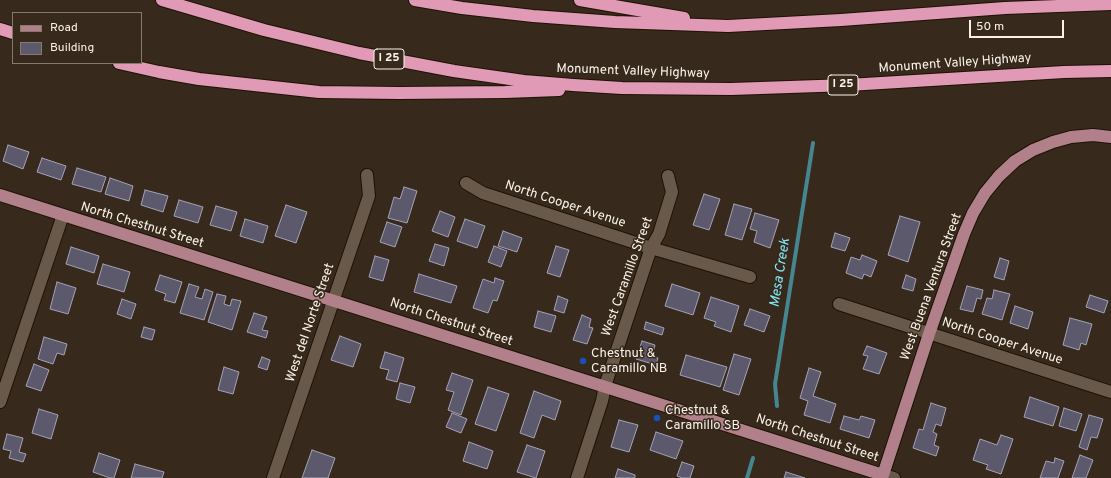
<!DOCTYPE html>
<style>
body{margin:0}
#map{position:relative;width:1111px;height:478px;overflow:hidden;background:#372a1c;font-family:Overpass,sans-serif}
canvas{display:block}
.legend{position:absolute;left:12px;top:12px;width:130px;height:52px;box-sizing:border-box;background:#372a1c;border:1px solid #857a6e;margin:0;padding:5px 7px;list-style:none;font-size:12px;color:#fbf3ea}
.legend li{display:flex;align-items:center;gap:8px;height:20px}
.legend b{width:20px;border:1px solid #857a6e}
.scale{position:absolute;left:969px;top:20px;width:95px;height:18px;box-sizing:border-box;border:2px solid #fbf3ea;border-top:0;padding-left:5px;font-size:12px;line-height:14px;white-space:nowrap;color:#fbf3ea;-webkit-text-stroke:3px #372a1c;paint-order:stroke}
</style>
<div id="map">
<canvas width="1111" height="478"></canvas>
<ul class="legend">
<li><b style="height:5px;background:#b1808a"></b>Road</li>
<li><b style="height:11px;background:#5b596b"></b>Building</li>
</ul>
<div class="scale">50 m</div>
</div>
<script>
const g = document.querySelector('canvas').getContext('2d');
g.lineJoin = 'round';
function poly(rows) {
  const path = new Path2D();
  for (const r of rows) {
    path.moveTo(r[0], r[1]);
    for (let i = 2; i < r.length; i += 2) path.lineTo(r[i], r[i + 1]);
  }
  return path;
}
function stroke(path, color, width, dash) {
  g.strokeStyle = color;
  g.lineWidth = width;
  g.lineCap = dash ? 'butt' : 'round';
  g.setLineDash(dash || []);
  g.stroke(path);
}
function fillPath(path, color) {
  g.fillStyle = color;
  g.fill(path, 'evenodd');
}
function drawText(font, color, halo, rows, align = 'center') {
  g.font = font + ' Overpass,sans-serif';
  g.lineWidth = 3;
  g.setLineDash([]);
  g.textBaseline = 'middle';
  g.strokeStyle = halo;
  g.fillStyle = color;
  for (const [text, x, y, turn = 0] of rows) {
    g.save();
    g.translate(x, y);
    g.rotate((+turn || 0) * Math.PI / 180);
    g.textAlign = isNaN(turn) ? turn : align;
    if (halo) g.strokeText(text, 0, 0);
    g.fillText(text, 0, 0);
    g.restore();
  }
}
stroke(poly([
 [777,406,775,384,813,143],
 [747,478,753,458]
]), '#458691', 4);
const building = poly([
 [8,145,29,152,23,169,3,161,8,145],
 [42,158,66,166,61,180,37,172,42,158],
 [77,168,106,177,101,192,72,184,77,168],
 [110,178,133,186,129,201,105,194,110,178],
 [404,187,417,191,407,223,388,218,394,197,400,199,404,187],
 [145,190,168,196,163,212,141,205,145,190],
 [704,194,720,199,709,230,693,225,704,194],
 [179,200,203,207,198,223,174,216,179,200],
 [734,204,752,209,742,240,725,235,734,204],
 [286,205,307,212,296,243,275,236,286,205],
 [216,206,237,212,231,231,210,225,216,206],
 [440,211,455,217,448,237,432,231,440,211],
 [755,213,779,220,770,248,754,242,757,231,750,229,755,213],
 [900,216,920,222,908,262,888,255,900,216],
 [245,219,268,226,263,243,240,236,245,219],
 [465,219,485,226,477,248,457,241,465,219],
 [387,222,402,227,395,247,380,242,387,222],
 [503,231,522,238,517,252,498,246,503,231],
 [835,233,850,238,845,251,831,247,835,233],
 [435,244,449,248,444,266,429,261,435,244],
 [494,246,507,251,501,267,488,262,494,246],
 [556,246,569,250,560,277,547,273,556,246],
 [71,247,99,256,94,273,66,264,71,247],
 [862,255,877,261,871,277,864,274,862,279,846,273,851,257,860,260,862,255],
 [375,256,389,260,383,281,369,277,375,256],
 [1000,258,1009,261,1004,280,994,277,1000,258],
 [103,264,130,272,124,292,97,284,103,264],
 [419,274,457,286,451,303,414,292,419,274],
 [160,275,182,282,175,303,164,300,166,294,155,290,160,275],
 [906,275,916,279,913,291,902,288,906,275],
 [495,278,504,281,497,301,493,300,488,313,473,308,483,279,494,283,495,278],
 [57,282,76,288,68,314,50,309,57,282],
 [189,284,199,287,195,297,202,299,205,289,213,292,204,320,180,313,189,284],
 [672,284,700,293,693,315,665,306,672,284],
 [967,286,983,290,981,299,977,298,973,312,960,309,967,286],
 [994,290,1010,294,1002,320,982,314,987,298,992,299,994,290],
 [217,294,226,296,224,304,230,306,232,299,241,301,232,330,208,322,217,294],
 [1090,295,1108,301,1104,313,1086,307,1090,295],
 [558,296,568,300,564,313,554,310,558,296],
 [711,297,739,306,731,332,714,326,716,322,704,318,711,297],
 [122,299,136,304,131,319,117,314,122,299],
 [1015,306,1033,312,1028,329,1010,323,1015,306],
 [750,309,770,316,764,332,744,325,750,309],
 [538,311,556,316,551,332,534,327,538,311],
 [254,313,267,317,262,330,268,331,266,338,247,332,254,313],
 [582,315,591,319,589,327,593,328,587,344,573,340,582,315],
 [1070,318,1092,324,1086,345,1081,343,1079,350,1063,345,1070,318],
 [646,322,664,328,662,335,644,329,646,322],
 [144,327,155,330,152,340,141,337,144,327],
 [340,336,361,344,353,367,331,360,340,336],
 [44,337,67,344,64,355,57,353,53,364,38,359,44,337],
 [642,341,655,345,652,356,658,358,656,365,636,359,642,341],
 [867,346,887,353,879,374,863,369,868,356,863,355,867,346],
 [385,352,404,358,397,382,386,379,389,370,380,368,385,352],
 [734,354,751,359,739,395,723,390,734,354],
 [686,355,727,367,720,387,680,375,686,355],
 [262,357,270,360,267,370,258,367,262,357],
 [34,364,49,370,41,391,26,386,34,364],
 [224,367,239,372,233,394,218,390,224,367],
 [809,368,821,372,813,396,836,404,830,423,804,415,808,401,800,398,809,368],
 [452,373,473,380,461,415,448,410,454,392,446,390,452,373],
 [400,383,415,387,410,403,396,399,400,383],
 [488,387,509,394,496,431,475,424,488,387],
 [534,391,561,401,555,420,542,415,534,438,520,433,534,391],
 [1030,397,1059,407,1053,426,1024,417,1030,397],
 [931,403,946,408,941,426,936,424,933,432,937,434,934,445,939,447,936,456,913,448,919,429,923,430,931,403],
 [1064,408,1082,414,1076,431,1059,426,1064,408],
 [39,409,58,415,51,439,32,433,39,409],
 [452,413,467,419,461,433,446,427,452,413],
 [1089,415,1103,419,1097,438,1091,437,1087,450,1079,447,1089,415],
 [844,416,859,420,861,416,875,420,869,438,840,429,844,416],
 [619,420,638,425,629,452,611,447,619,420],
 [656,432,683,441,676,459,650,450,656,432],
 [7,434,23,438,19,452,26,454,23,462,9,458,11,451,3,449,7,434],
 [1001,435,1013,439,1001,474,986,469,988,465,973,460,980,439,997,445,1001,435],
 [469,442,493,451,487,469,463,461,469,442],
 [527,445,545,451,536,478,517,472,527,445],
 [312,450,335,458,328,478,302,478,312,450],
 [99,453,120,460,114,478,110,478,93,472,99,453],
 [1080,455,1093,460,1086,478,1072,478,1080,455],
 [1055,458,1064,461,1058,478,1040,478,1046,461,1054,463,1055,458],
 [682,462,694,466,690,478,682,478,677,476,682,462],
 [135,464,164,472,162,478,131,478,135,464],
 [618,469,635,475,635,478,615,478,618,469],
 [786,472,805,478,784,478,786,472]
]);
fillPath(building, '#5b596b');
stroke(building, '#a4a2b7', 1);
const minor = poly([
 [466,183,483,193,651,248,750,277],
 [839,304,1111,392],
 [0,402,63,215],
 [273,478,369,196,367,175],
 [577,478,602,401,605,386,651,248,659,234,672,192,668,176],
 [882,478,883,475,894,478]
]);
const major = poly([
 [0,195,883,475,929,334,964,234,973,213,985,193,999,176,1015,161,1033,150,1053,142,1071,137,1093,135,1111,137]
]);
const highway = poly([
 [162,0,264,30,359,53,454,71,524,81,573,85,622,88,731,89,848,85,1064,72,1111,71],
 [415,0,462,8,533,16,615,22,728,26,841,20,1005,8,1111,4],
 [580,0,684,18],
 [0,29,13,33],
 [119,63,159,72,199,79,319,92,399,93,505,92,559,90]
]);
stroke(minor, '#1e1206', 14);
stroke(major, '#1e1206', 14);
stroke(highway, '#1e1206', 14);
stroke(minor, '#68594a', 12);
stroke(major, '#b1808a', 12);
stroke(highway, '#e19ab5', 12);
for (const [x, y, r, color] of [
 [583,361,4,"#1a4fb4"],
 [657,418,4,"#1a4fb4"]
]) {
  const dot = new Path2D();
  dot.arc(x, y, r, 0, 2 * Math.PI);
  g.fillStyle = color;
  g.fill(dot);
  stroke(dot, '#372a1c', 1.5);
}
for (const [x, y, w] of [
 [389,59,30],
 [843,85,30]
]) {
  const box = new Path2D();
  box.roundRect(x - w / 2, y - 10, w, 20, 3);
  g.fillStyle = '#372a1c';
  g.fill(box);
  stroke(box, '#fbf3ea', 1);
}
drawText('bold 12px', '#fbf3ea', null, [
 ["I 25",389,59],
 ["I 25",843,85]
]);
drawText('13px', '#fbf3ea', '#372a1c', [
 ["Monument Valley Highway",955,64,-4],
 ["Monument Valley Highway",633,72,2],
 ["North Cooper Avenue",565,205,18],
 ["North Chestnut Street",142,226,17],
 ["West Caramillo Street",628,277,-70],
 ["West Buena Ventura Street",932,287,-70],
 ["West del Norte Street",311,323,-71],
 ["North Chestnut Street",451,323,18],
 ["North Cooper Avenue",1002,342,18],
 ["North Chestnut Street",817,439,18]
]);
drawText('13px', '#fbf3ea', '#372a1c', [
 ["Chestnut &",591,354],
 ["Caramillo NB",591,369],
 ["Chestnut &",665,411],
 ["Caramillo SB",665,426]
], 'left');
drawText('italic 14px', '#82e8f9', '#372a1c', [
 ["Mesa Creek",781,273,-81]
]);
</script>
